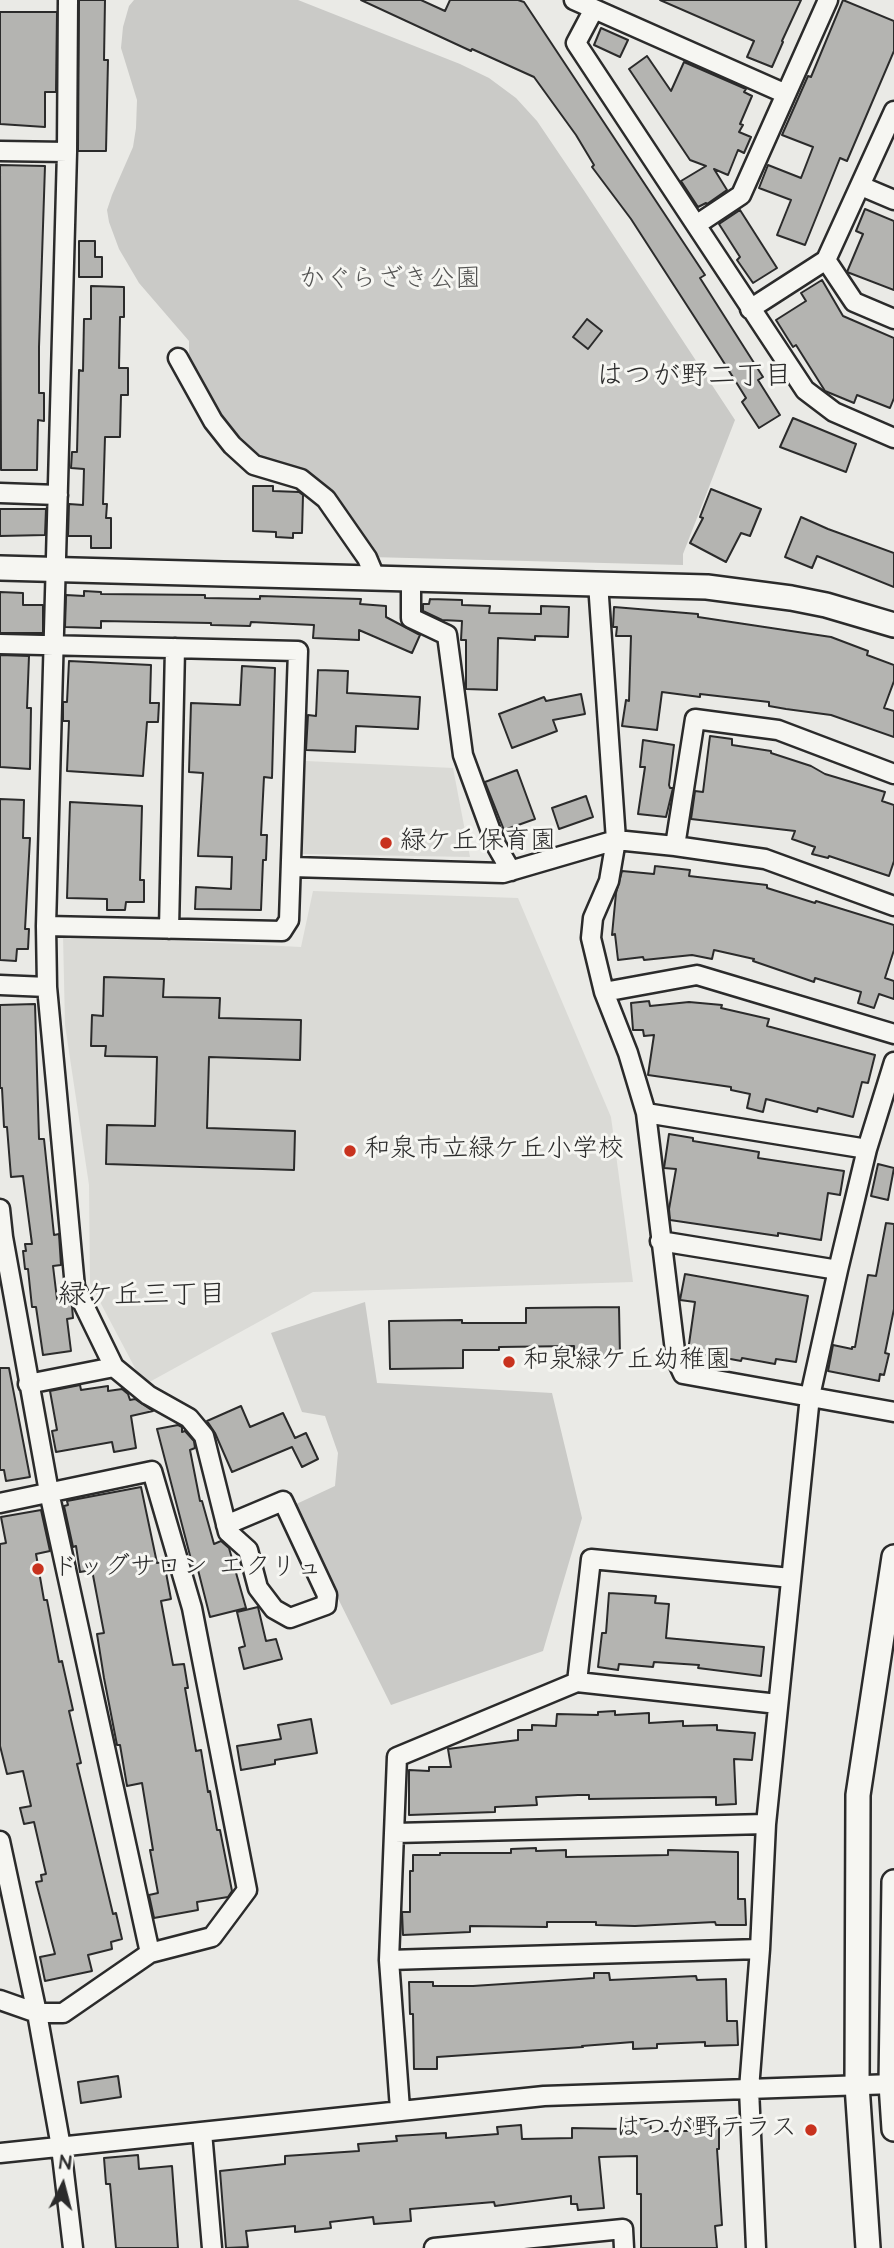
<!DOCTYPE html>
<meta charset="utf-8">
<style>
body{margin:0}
#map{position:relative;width:894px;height:2248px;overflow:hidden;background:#eaeae6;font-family:"Architects Daughter",sans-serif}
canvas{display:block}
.north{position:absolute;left:28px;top:2150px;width:70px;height:70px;-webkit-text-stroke:5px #f6f6f2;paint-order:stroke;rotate:6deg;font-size:19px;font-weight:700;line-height:28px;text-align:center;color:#2b2b2b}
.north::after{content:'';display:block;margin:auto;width:24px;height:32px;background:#2b2b2b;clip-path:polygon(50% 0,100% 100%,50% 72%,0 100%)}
</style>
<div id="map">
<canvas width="894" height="2248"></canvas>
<div class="north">N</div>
</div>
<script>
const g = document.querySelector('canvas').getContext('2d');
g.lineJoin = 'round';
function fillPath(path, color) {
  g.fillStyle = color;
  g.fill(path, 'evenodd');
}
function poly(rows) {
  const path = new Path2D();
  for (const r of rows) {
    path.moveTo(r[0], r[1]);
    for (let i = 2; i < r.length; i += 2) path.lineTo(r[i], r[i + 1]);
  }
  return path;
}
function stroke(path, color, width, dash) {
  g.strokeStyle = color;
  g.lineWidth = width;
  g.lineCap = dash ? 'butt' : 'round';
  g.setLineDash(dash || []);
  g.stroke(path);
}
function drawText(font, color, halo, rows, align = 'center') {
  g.font = font + ' "Architects Daughter","Klee One",sans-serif';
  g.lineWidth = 6;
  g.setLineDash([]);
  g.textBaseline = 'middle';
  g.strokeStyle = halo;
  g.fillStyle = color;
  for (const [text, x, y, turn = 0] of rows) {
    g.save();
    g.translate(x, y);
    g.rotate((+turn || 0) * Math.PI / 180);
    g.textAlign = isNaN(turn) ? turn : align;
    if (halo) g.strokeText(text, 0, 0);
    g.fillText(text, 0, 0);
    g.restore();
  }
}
fillPath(poly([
 [306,761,453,768,470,857,302,854],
 [313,891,518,898,611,1117,633,1282,313,1292,144,1385,90,1283,89,1185,65,1025,63,935,301,947]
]), '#dadad6');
fillPath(poly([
 [134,0,298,0,460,64,489,78,516,98,537,121,583,189,735,420,683,554,683,565,370,557,331,491,308,475,256,458,238,442,214,411,189,363,189,341,139,283,119,249,109,222,107,210,112,195,133,147,136,128,137,100,121,48,123,27,129,6],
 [365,1302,377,1383,552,1393,582,1518,543,1651,391,1705,292,1506,335,1486,338,1453,325,1416,302,1412,271,1333]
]), '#cacac7');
const building = poly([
 [79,0,105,0,104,60,108,60,106,151,78,151,79,0],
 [361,0,421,0,445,11,450,0,518,0,524,2,705,275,700,278,763,377,758,380,780,415,759,428,742,402,746,398,721,358,631,219,592,167,594,165,576,135,534,77,472,49,471,51,361,0],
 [660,0,801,0,782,41,783,42,772,67,747,57,754,41,660,0],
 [843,0,894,21,894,51,847,161,840,158,805,245,777,235,791,200,759,188,768,165,801,178,813,147,782,135,808,76,811,77,843,0],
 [0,12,57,12,56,92,45,92,45,127,0,124,0,12],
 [601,28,628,40,620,57,594,45,601,28],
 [647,56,671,91,684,62,746,89,744,92,752,96,740,124,743,125,739,132,751,137,744,153,738,150,728,175,714,169,727,190,707,204,706,203,698,207,681,181,706,166,690,160,629,69,647,56],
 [0,165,45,166,39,347,39,393,44,393,44,421,38,420,37,470,1,470,0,165],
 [865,209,894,221,894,290,847,272,863,234,856,231,865,209],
 [740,210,777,268,753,283,737,260,740,257,719,224,740,210],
 [79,241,95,241,95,257,102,257,102,277,79,277,79,241],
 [822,280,843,316,894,338,894,398,890,408,857,395,854,403,825,391,796,345,793,347,776,320,806,301,801,293,822,280],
 [91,286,124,287,124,317,120,317,119,368,128,368,128,395,121,395,120,437,105,437,103,504,107,504,106,518,111,518,111,548,91,548,91,536,68,536,69,504,83,505,84,469,71,468,72,452,77,452,79,370,83,371,84,319,91,319,91,286],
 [587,319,602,331,588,349,573,337,587,319],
 [793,418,856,444,846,472,780,447,793,418],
 [253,486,273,486,273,491,299,492,303,495,302,533,293,533,293,538,276,537,276,532,253,531,253,486],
 [711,489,761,509,750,536,741,533,726,562,690,543,703,518,700,517,711,489],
 [0,509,46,509,45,535,0,536,0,509],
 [801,517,828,529,894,553,894,587,817,556,812,568,785,557,801,517],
 [84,591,101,592,101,594,205,595,205,598,260,599,260,596,361,599,360,604,386,606,386,617,420,635,412,653,359,630,359,640,313,638,314,625,251,622,250,626,211,625,211,623,101,621,101,628,65,627,66,595,84,596,84,591],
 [0,592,23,593,23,605,43,605,43,633,0,633,0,592],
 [430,599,462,600,462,605,490,606,489,613,541,614,541,606,569,607,568,637,535,636,535,640,498,638,497,690,466,689,466,640,461,640,462,621,442,620,423,611,423,604,429,604,430,599],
 [614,607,698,614,698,617,831,637,868,651,867,655,894,665,894,681,884,708,894,711,894,737,831,715,786,709,769,706,769,702,700,694,700,697,662,692,657,730,622,726,626,700,629,701,631,636,616,636,617,627,613,627,614,607],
 [0,655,29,656,27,708,31,708,30,769,0,767,0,655],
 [69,661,151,665,150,703,159,703,158,722,147,722,143,776,67,771,69,721,63,721,63,702,67,702,69,661],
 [242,666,275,668,272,778,264,777,261,835,267,835,266,860,263,860,261,910,195,909,196,887,231,889,232,857,198,856,203,773,189,772,191,703,240,705,242,666],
 [318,670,348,671,347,693,420,697,418,729,356,726,355,752,306,750,308,715,316,716,318,670],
 [581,694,585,714,553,720,557,731,512,748,499,714,544,697,546,701,581,694],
 [710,736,732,739,732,745,771,751,771,753,811,766,825,774,885,792,882,801,894,805,894,861,889,876,829,856,828,858,812,854,815,847,792,839,795,831,691,819,695,791,703,792,710,736],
 [643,740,674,745,669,785,670,788,673,788,666,817,638,814,645,767,640,767,643,740],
 [517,770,535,819,504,830,485,782,517,770],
 [586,796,593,817,559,829,552,808,586,796],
 [0,799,24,800,23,838,30,838,25,929,29,929,28,949,17,949,16,961,0,960,0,799],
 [70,802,142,806,140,880,144,880,144,902,126,902,125,910,107,910,107,899,67,898,70,802],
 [655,866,690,870,689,876,767,885,767,888,815,903,816,901,894,925,894,950,885,978,894,981,894,999,879,994,874,1008,858,1003,861,992,815,978,814,982,753,961,754,959,714,950,712,959,692,955,644,960,643,957,618,960,615,934,612,935,616,893,622,871,654,874,655,866],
 [104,977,164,979,163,997,220,998,219,1018,301,1020,300,1060,209,1057,207,1128,295,1131,294,1170,106,1164,107,1125,155,1126,157,1057,105,1056,106,1046,91,1046,92,1015,103,1016,104,977],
 [649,1001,650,1006,689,1002,722,1005,721,1008,769,1019,767,1026,875,1055,868,1083,862,1082,853,1117,818,1108,817,1112,766,1099,763,1112,747,1108,750,1094,731,1090,731,1087,648,1075,654,1035,644,1036,643,1030,633,1030,631,1003,649,1001],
 [35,1004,39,1139,44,1139,54,1235,59,1234,61,1265,53,1266,57,1299,67,1298,72,1306,73,1318,67,1319,71,1351,43,1355,36,1307,32,1307,28,1269,25,1269,23,1251,26,1251,25,1244,32,1244,23,1176,11,1177,7,1127,4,1127,2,1088,0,1088,0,1005,35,1004],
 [669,1134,693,1138,693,1141,759,1152,758,1158,844,1171,840,1195,828,1193,821,1240,778,1233,778,1236,670,1220,669,1209,676,1169,664,1168,669,1134],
 [878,1164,894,1168,888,1200,871,1196,878,1164],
 [886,1223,894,1224,894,1309,885,1353,889,1354,884,1375,880,1374,879,1381,828,1371,833,1345,852,1349,852,1347,855,1347,868,1275,876,1276,886,1223],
 [685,1274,808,1296,796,1362,776,1359,775,1364,742,1358,741,1361,688,1351,695,1302,680,1300,685,1274],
 [619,1307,620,1356,574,1356,574,1346,499,1347,499,1350,463,1350,463,1368,390,1369,389,1321,462,1320,462,1323,526,1323,526,1308,619,1307],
 [0,1368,9,1368,30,1477,6,1481,4,1470,0,1470,0,1368],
 [80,1385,81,1390,108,1386,108,1391,122,1389,128,1394,130,1400,135,1399,153,1411,131,1416,136,1448,114,1452,112,1442,56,1452,52,1431,57,1430,50,1391,80,1385],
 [241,1406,250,1427,283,1413,295,1438,306,1433,318,1459,302,1467,292,1447,232,1472,215,1433,207,1421,241,1406],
 [178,1425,182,1427,182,1432,185,1431,194,1441,195,1448,190,1450,200,1501,202,1501,214,1544,221,1541,229,1548,246,1608,210,1617,197,1566,193,1567,157,1429,178,1425],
 [141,1487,157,1563,164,1562,171,1599,161,1601,173,1665,184,1664,188,1688,185,1688,196,1751,201,1750,208,1792,210,1791,217,1830,220,1830,232,1891,228,1897,197,1902,198,1910,154,1918,149,1895,158,1893,150,1850,153,1850,142,1783,127,1786,120,1745,117,1745,104,1678,97,1634,104,1633,92,1570,80,1572,76,1546,73,1547,64,1506,68,1505,67,1501,141,1487],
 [41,1510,50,1551,36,1554,44,1600,47,1600,59,1662,62,1661,73,1710,69,1711,81,1763,77,1764,113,1914,116,1913,122,1939,111,1942,112,1949,88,1955,92,1971,45,1981,40,1957,55,1954,36,1882,42,1881,41,1875,46,1874,34,1822,24,1824,20,1808,31,1806,23,1771,7,1774,0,1746,0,1544,6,1543,1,1517,41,1510],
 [609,1593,656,1596,655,1603,669,1604,666,1638,764,1647,761,1676,698,1668,699,1665,654,1662,653,1667,619,1664,618,1670,598,1667,602,1633,606,1633,609,1593],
 [258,1607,266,1641,276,1639,282,1659,244,1669,239,1648,245,1646,237,1612,258,1607],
 [615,1711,615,1715,649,1713,649,1723,683,1721,683,1726,717,1725,717,1730,755,1733,752,1760,734,1759,736,1804,716,1805,716,1797,589,1799,589,1795,578,1795,536,1797,537,1805,495,1807,495,1812,409,1815,409,1770,429,1771,429,1767,451,1767,448,1749,518,1740,518,1730,532,1730,532,1725,556,1726,557,1714,598,1715,598,1712,615,1711],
 [311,1719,317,1753,275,1760,275,1764,241,1770,237,1746,281,1739,278,1725,311,1719],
 [536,1848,536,1851,566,1850,566,1857,668,1855,668,1850,738,1852,738,1899,745,1899,746,1925,716,1925,715,1922,635,1926,596,1925,596,1922,547,1922,547,1927,470,1926,470,1932,403,1935,402,1912,410,1912,410,1871,413,1871,413,1855,440,1855,440,1853,511,1853,511,1849,536,1848],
 [594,1973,609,1973,610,1980,696,1976,697,1980,726,1979,727,2021,737,2021,738,2045,705,2046,705,2042,657,2044,657,2048,633,2049,633,2042,582,2046,583,2047,437,2057,437,2069,414,2069,413,2014,410,2014,409,1982,433,1982,433,1986,473,1986,594,1978,594,1973],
 [118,2076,121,2097,81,2103,78,2082,118,2076],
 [625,2119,650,2119,651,2131,694,2131,694,2122,719,2122,719,2149,717,2149,722,2225,715,2226,717,2248,641,2248,641,2194,637,2194,637,2156,599,2157,604,2208,578,2210,577,2204,571,2204,571,2196,495,2206,494,2202,410,2209,411,2221,374,2224,373,2217,330,2222,331,2228,295,2232,295,2226,246,2231,248,2247,226,2248,220,2171,285,2164,285,2156,359,2151,358,2144,397,2141,396,2136,446,2133,446,2138,498,2134,497,2127,521,2125,522,2139,572,2138,572,2128,625,2129,625,2119],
 [138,2155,139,2169,172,2166,178,2248,116,2248,110,2184,106,2184,104,2158,138,2155]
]);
fillPath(building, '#b4b4b1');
stroke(building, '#2b2b2b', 2);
const minor = poly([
 [574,0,786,94],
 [594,9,576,43,696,225,741,195,828,0],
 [0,151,67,152],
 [861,186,894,200],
 [696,225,805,390,834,412,894,438],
 [826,260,854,302,894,319],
 [750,309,826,260,894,111],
 [178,358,213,421,232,445,254,465,301,479,326,499,367,558,375,577],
 [0,493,58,495],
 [411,579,411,618,447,635,463,755,496,845,511,871],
 [598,583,616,840,609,881,593,918,591,938,604,992,628,1053,646,1113,676,1359,683,1374,894,1412],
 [0,644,298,651,289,920,282,931,46,926],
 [675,846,695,719,778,730,894,774],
 [292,867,503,873,616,840,675,846,765,859,894,906],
 [169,929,175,648],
 [0,985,47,987],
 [604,992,697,975,894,1034],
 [646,1113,867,1149],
 [0,1209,3,1237,49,1492,150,1953],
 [660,1241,838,1270],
 [114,1367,148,1395,189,1418,204,1436,228,1532,248,1550,258,1588,274,1609,290,1618,326,1605,327,1595,283,1501,226,1525],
 [28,1384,114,1367,75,1287,47,987,46,926,67,152,68,0],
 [0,1503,152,1471,192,1608,247,1890,212,1937,150,1953,63,2013,37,2013,0,2000],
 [577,1682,778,1704],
 [395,1833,766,1824],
 [0,1841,37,2013,61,2147,73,2248],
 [389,1960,760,1949],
 [400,2109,389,1960,397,1757,577,1682,591,1559,791,1578],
 [202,2132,212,2248],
 [0,2153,544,2096,894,2084],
 [434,2248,623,2229,624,2248],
 [756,2248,749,2089,760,1949,766,1824,810,1396,838,1270,867,1149,894,1062]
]);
const tertiary = poly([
 [0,568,707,587,791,598,826,605,894,625],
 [894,1882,891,2084,894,2129],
 [868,2248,857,2085,858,1795,894,1557]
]);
stroke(minor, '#2b2b2b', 23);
stroke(tertiary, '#2b2b2b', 28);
stroke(minor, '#f6f6f2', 18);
stroke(tertiary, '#f6f6f2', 23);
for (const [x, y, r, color] of [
 [386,843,7,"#c8321e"],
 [350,1151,7,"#c8321e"],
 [509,1362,7,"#c8321e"],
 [38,1569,7,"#c8321e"],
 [811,2130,7,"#c8321e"]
]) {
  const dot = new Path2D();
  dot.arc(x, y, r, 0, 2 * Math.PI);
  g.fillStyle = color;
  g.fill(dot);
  stroke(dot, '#f6f6f2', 2.5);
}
drawText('26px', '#535352', '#f6f6f2', [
 ["かぐらざき公園",390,281]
]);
drawText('26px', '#2b2b2b', '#f6f6f2', [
 ["緑ケ丘保育園",400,843],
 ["和泉市立緑ケ丘小学校",364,1151],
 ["和泉緑ケ丘幼稚園",523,1362],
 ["ドッグサロン エクリュ",52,1569],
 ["はつが野テラス",797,2130,"right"]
], 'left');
drawText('28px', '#2b2b2b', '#f6f6f2', [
 ["はつが野二丁目",694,378],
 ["緑ケ丘三丁目",142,1297]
]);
</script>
